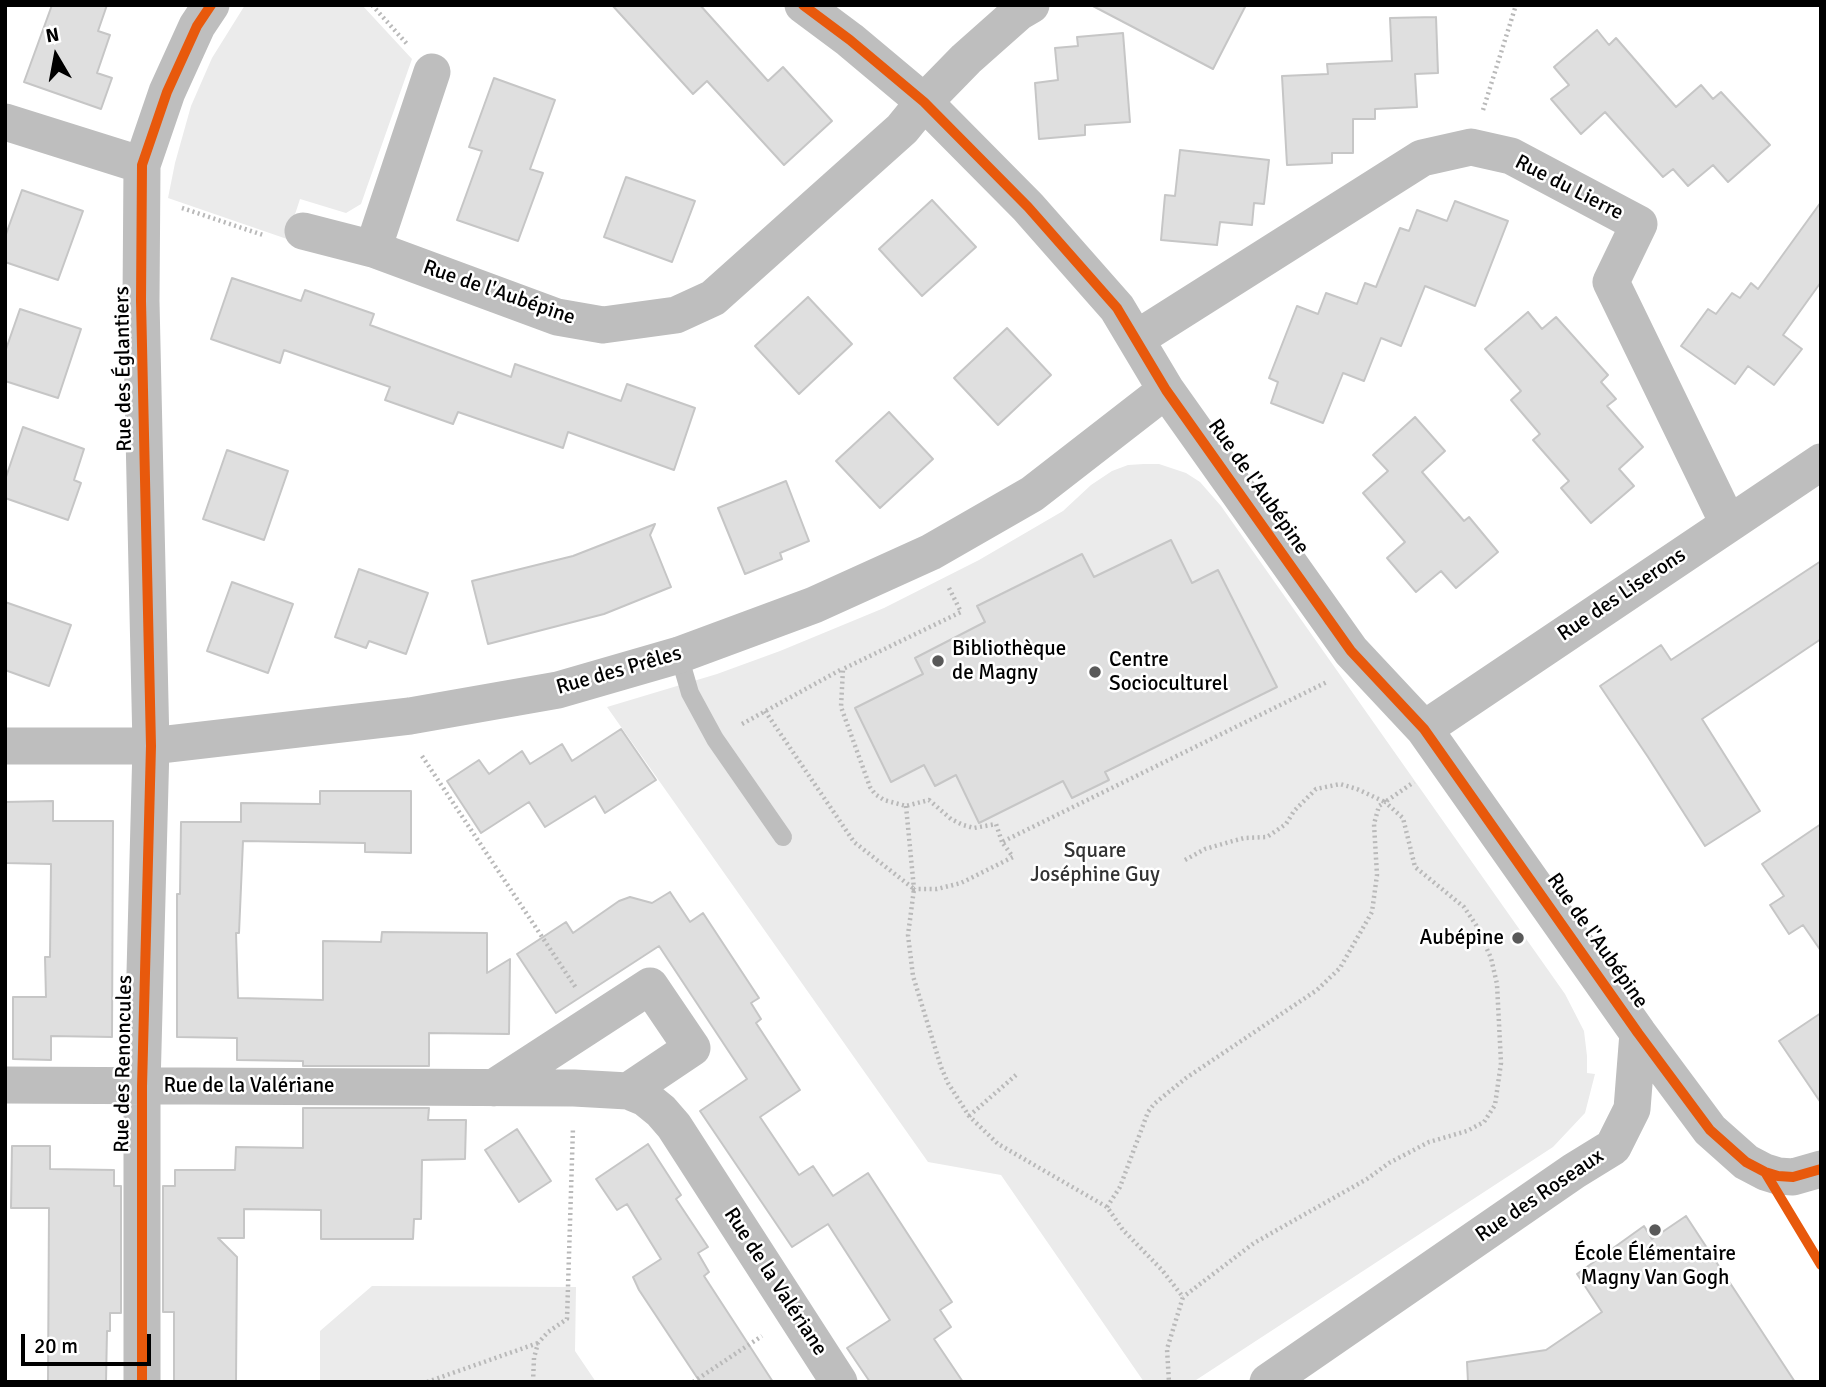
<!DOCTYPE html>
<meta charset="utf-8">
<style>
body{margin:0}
#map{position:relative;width:1826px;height:1387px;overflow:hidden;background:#fff;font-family:Signika,sans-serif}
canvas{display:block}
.frame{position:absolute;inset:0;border:7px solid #000;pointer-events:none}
.north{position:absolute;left:21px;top:21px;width:70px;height:70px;-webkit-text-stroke:5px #fff;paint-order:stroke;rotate:350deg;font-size:19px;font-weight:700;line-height:28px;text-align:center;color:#000}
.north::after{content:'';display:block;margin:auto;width:24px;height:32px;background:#000;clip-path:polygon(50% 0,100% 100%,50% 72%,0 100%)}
.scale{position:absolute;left:21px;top:1334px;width:130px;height:32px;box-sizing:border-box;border:4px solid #000;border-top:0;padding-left:9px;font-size:21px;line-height:24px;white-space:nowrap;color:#000;-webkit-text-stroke:5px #fff;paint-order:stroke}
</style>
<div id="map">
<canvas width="1826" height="1387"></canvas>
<div class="frame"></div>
<div class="north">N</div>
<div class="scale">20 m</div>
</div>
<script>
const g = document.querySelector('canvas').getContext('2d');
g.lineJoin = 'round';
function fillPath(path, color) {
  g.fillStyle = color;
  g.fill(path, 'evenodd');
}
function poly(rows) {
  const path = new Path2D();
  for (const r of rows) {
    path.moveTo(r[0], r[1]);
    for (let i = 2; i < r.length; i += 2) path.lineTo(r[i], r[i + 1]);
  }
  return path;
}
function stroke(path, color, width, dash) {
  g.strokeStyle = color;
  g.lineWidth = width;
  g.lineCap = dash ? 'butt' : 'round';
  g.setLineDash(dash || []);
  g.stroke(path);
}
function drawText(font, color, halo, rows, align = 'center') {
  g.font = font + ' Signika,sans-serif';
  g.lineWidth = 5;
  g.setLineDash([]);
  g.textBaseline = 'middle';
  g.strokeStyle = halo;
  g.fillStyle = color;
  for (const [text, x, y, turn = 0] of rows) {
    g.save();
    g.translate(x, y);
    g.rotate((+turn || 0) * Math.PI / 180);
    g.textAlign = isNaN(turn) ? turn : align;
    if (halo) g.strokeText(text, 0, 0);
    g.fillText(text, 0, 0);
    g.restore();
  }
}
fillPath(poly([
 [245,5,362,5,412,59,361,204,346,213,300,199,287,239,168,198,175,163,191,106,212,58],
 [1144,464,1159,464,1186,473,1200,482,1221,506,1565,994,1584,1031,1587,1056,1587,1073,1595,1074,1585,1113,1553,1147,1193,1382,1144,1382,1001,1175,928,1162,607,707,717,674,780,651,884,608,979,560,1063,511,1091,485,1112,471,1128,465],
 [372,1286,576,1287,575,1351,596,1382,320,1382,320,1331]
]), '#ebebeb');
const building = poly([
 [52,5,107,5,98,31,110,35,97,73,112,78,101,109,24,82,52,5],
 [612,5,700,5,768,81,783,67,832,121,784,165,707,81,693,94,612,5],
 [1091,5,1246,5,1213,69,1091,5],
 [1436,17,1438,73,1415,74,1417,107,1375,109,1375,119,1353,119,1353,153,1332,153,1332,163,1287,165,1282,76,1328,74,1327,64,1392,61,1390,18,1436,17],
 [1597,30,1609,45,1616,38,1676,107,1701,85,1713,99,1721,92,1770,145,1728,182,1713,165,1688,186,1673,169,1663,177,1605,112,1581,134,1551,99,1569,85,1554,67,1597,30],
 [1123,33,1130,122,1085,125,1085,135,1039,139,1035,83,1058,80,1055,48,1078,46,1077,37,1123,33],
 [494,78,555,100,530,169,543,173,518,241,457,220,482,151,469,147,494,78],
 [1180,150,1269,160,1264,204,1254,203,1252,225,1220,222,1217,245,1161,240,1165,195,1175,196,1180,150],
 [626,177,695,201,672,262,604,237,626,177],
 [22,190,83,211,58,280,5,262,5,237,22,190],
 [932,200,976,247,922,296,879,249,932,200],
 [1455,201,1508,221,1475,306,1425,286,1401,346,1381,338,1364,381,1343,373,1323,423,1271,403,1278,382,1269,378,1297,306,1318,314,1326,293,1357,304,1365,283,1376,287,1400,228,1409,231,1417,210,1447,221,1455,201],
 [1821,202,1821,282,1783,335,1802,349,1774,385,1748,366,1735,384,1681,346,1708,309,1716,314,1732,293,1740,298,1751,283,1758,289,1821,202],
 [232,278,301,301,305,290,374,314,370,325,511,377,515,364,621,401,627,384,695,408,674,470,568,432,563,448,458,412,453,424,385,400,390,387,284,350,280,363,211,339,232,278],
 [808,297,852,344,799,394,755,346,808,297],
 [20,309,81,329,58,398,5,381,5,352,20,309],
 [1528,312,1542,329,1556,317,1608,375,1601,382,1616,399,1607,406,1643,447,1619,469,1634,486,1591,523,1561,488,1569,481,1533,440,1540,434,1511,400,1521,391,1485,349,1528,312],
 [1007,328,1051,375,998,425,954,378,1007,328],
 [889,412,933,459,880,508,836,461,889,412],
 [1415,417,1445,451,1422,472,1464,521,1469,517,1498,552,1456,588,1441,571,1416,592,1387,558,1405,542,1363,493,1388,471,1373,455,1415,417],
 [23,427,84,449,74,480,81,483,68,520,5,498,5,480,23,427],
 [227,450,288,471,264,540,203,519,227,450],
 [786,481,809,541,780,553,782,559,745,574,718,508,786,481],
 [655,524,650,535,671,587,604,614,488,644,472,581,573,556,655,524],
 [1171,540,1192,583,1218,570,1277,687,1105,772,1109,780,1072,798,1063,781,979,823,956,775,935,786,924,765,891,782,855,708,923,674,915,658,985,622,977,606,1082,554,1094,577,1171,540],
 [1821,561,1821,639,1702,719,1760,811,1705,846,1648,757,1600,686,1661,645,1671,660,1821,561],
 [359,569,428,593,406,654,369,641,366,648,335,637,359,569],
 [232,582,293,604,268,673,207,651,232,582],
 [5,602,71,625,49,686,5,670,5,602],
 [621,729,656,780,605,813,595,796,545,827,529,802,481,833,447,781,479,760,489,774,522,751,530,764,562,744,572,761,621,729],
 [320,791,411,791,411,853,365,852,365,843,243,841,239,933,236,933,238,998,323,1000,323,941,381,942,382,932,487,933,487,973,510,959,509,1034,429,1033,429,1066,303,1066,303,1061,237,1060,237,1038,177,1037,177,894,180,894,181,822,241,822,241,803,320,804,320,791],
 [53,801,53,821,113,821,112,1037,51,1036,51,1060,13,1059,13,997,46,997,45,957,50,957,51,864,5,863,5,802,53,801],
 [1821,824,1821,951,1803,925,1789,934,1770,905,1784,896,1762,864,1821,824],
 [670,892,690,922,703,913,759,998,751,1003,761,1019,756,1023,800,1090,760,1117,799,1175,813,1166,833,1196,868,1173,952,1302,940,1310,951,1327,934,1339,963,1382,870,1382,847,1348,890,1320,828,1224,792,1247,700,1111,747,1079,659,946,556,1013,517,954,566,922,573,933,619,901,630,897,652,903,670,892],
 [1821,1013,1821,1103,1779,1041,1821,1013],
 [303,1108,429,1108,428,1120,466,1120,465,1159,422,1160,421,1219,414,1219,413,1239,321,1239,321,1210,244,1209,244,1238,218,1238,237,1257,236,1382,174,1382,174,1312,163,1312,163,1186,175,1186,175,1170,235,1170,236,1147,303,1148,303,1108],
 [517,1129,551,1181,519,1202,485,1150,517,1129],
 [648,1144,681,1195,676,1199,708,1247,698,1253,709,1272,704,1276,773,1382,700,1382,639,1290,633,1277,661,1259,627,1204,617,1210,596,1179,648,1144],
 [12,1146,50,1146,50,1169,114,1170,114,1186,121,1186,121,1313,110,1313,110,1331,107,1331,106,1382,48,1382,49,1208,11,1208,12,1146],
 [1686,1216,1795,1382,1468,1382,1467,1362,1546,1350,1602,1312,1577,1274,1644,1226,1652,1239,1686,1216]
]);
fillPath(building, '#dfdfdf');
stroke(building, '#c6c6c6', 2);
stroke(poly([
 [372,5,407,44],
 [1483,110,1516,5],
 [182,208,263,235],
 [949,588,961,612,843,669,841,707,870,787,875,794,884,800,906,806,929,800,951,819,963,825,974,828,996,824,1002,842],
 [765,711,854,842,914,889,908,935,913,976,941,1067,948,1083,969,1116,998,1144,1107,1207,1123,1230,1162,1270,1183,1297,1167,1349,1169,1382],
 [742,724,842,669],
 [422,756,576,988],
 [906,806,914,889,937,889,961,883,1013,857,1002,842,1327,682],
 [1185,860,1205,849,1226,843,1244,838,1267,837,1286,824,1294,811,1316,789,1340,784,1357,789,1385,802,1414,782],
 [969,1116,1016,1075],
 [1107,1207,1120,1187,1148,1112,1154,1104,1186,1078,1317,990,1340,968,1372,912,1377,875,1374,824,1379,806,1385,802,1403,818,1415,867,1464,907,1476,925,1491,958,1497,984,1501,1063,1495,1105,1484,1122,1467,1131,1429,1142,1389,1163,1367,1179,1254,1243,1183,1297],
 [427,1382,538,1343],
 [533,1382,534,1358,538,1343,548,1332,567,1319,573,1127],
 [693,1382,762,1336]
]), '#b9b9b9', 4.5, [2, 3.5]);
stroke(poly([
 [679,655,690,693,715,739,783,837]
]), '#bebebe', 18);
stroke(poly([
 [803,5,850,40,924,102,1028,207,1117,308,1166,390,1351,651,1424,729,1638,1033,1710,1130,1746,1162,1765,1172,1778,1176,1793,1177,1821,1169],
 [5,122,142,165],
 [303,231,373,249,557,317,603,325,676,315,713,298,902,129,924,102,966,59,1019,12,1031,5],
 [373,249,432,72],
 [1136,339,1422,158,1471,147,1511,156,1639,224,1611,282,1728,523],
 [1424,729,1821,462],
 [5,746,151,746,410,716,558,690,679,655,814,605,931,552,1032,494,1166,390],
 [5,1085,574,1088,628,1091,645,1098,661,1111,674,1126,839,1382],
 [493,1088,650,986,692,1048,628,1091],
 [142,1382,142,1086,151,746,141,301,142,165,167,92,197,26,211,5],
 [1268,1382,1574,1171,1613,1147,1632,1109,1638,1033]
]), '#bebebe', 37);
stroke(poly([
 [803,5,850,40,924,102,1028,207,1117,308,1166,390,1351,651,1424,729,1638,1033,1710,1130,1746,1162,1765,1172,1778,1176,1793,1177,1821,1169],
 [1765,1172,1821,1265],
 [142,1382,142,1086,151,746,141,301,142,165,167,92,197,26,211,5]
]), '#e8590c', 10);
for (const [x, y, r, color] of [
 [938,661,7,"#595959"],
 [1095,672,7,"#595959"],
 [1518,938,7,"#595959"],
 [1655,1230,7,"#595959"]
]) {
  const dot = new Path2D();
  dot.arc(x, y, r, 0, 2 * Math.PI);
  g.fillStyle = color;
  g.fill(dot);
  stroke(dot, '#fff', 2.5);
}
drawText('21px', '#000', '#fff', [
 ["Rue du Lierre",1569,188,27],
 ["Rue de l'Aubépine",499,293,19],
 ["Rue des Églantiers",124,369,-91],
 ["Rue de l'Aubépine",1258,487,55],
 ["Rue des Liserons",1622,595,-34],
 ["Rue des Prêles",619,671,-16],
 ["Rue de l'Aubépine",1597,941,55],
 ["Rue des Renoncules",124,1064,-89],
 ["Rue de la Valériane",249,1086],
 ["Rue des Roseaux",1540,1196,-34],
 ["Rue de la Valériane",775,1282,57]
]);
drawText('21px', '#000', '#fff', [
 ["Bibliothèque",952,649],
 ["de Magny",952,673],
 ["Centre",1109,660],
 ["Socioculturel",1109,684],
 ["Aubépine",1504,938,"right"],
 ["École Élémentaire",1655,1254,"center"],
 ["Magny Van Gogh",1655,1278,"center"]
], 'left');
drawText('21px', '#323232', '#fff', [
 ["Square",1095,851],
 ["Joséphine Guy",1095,875]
]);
</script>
